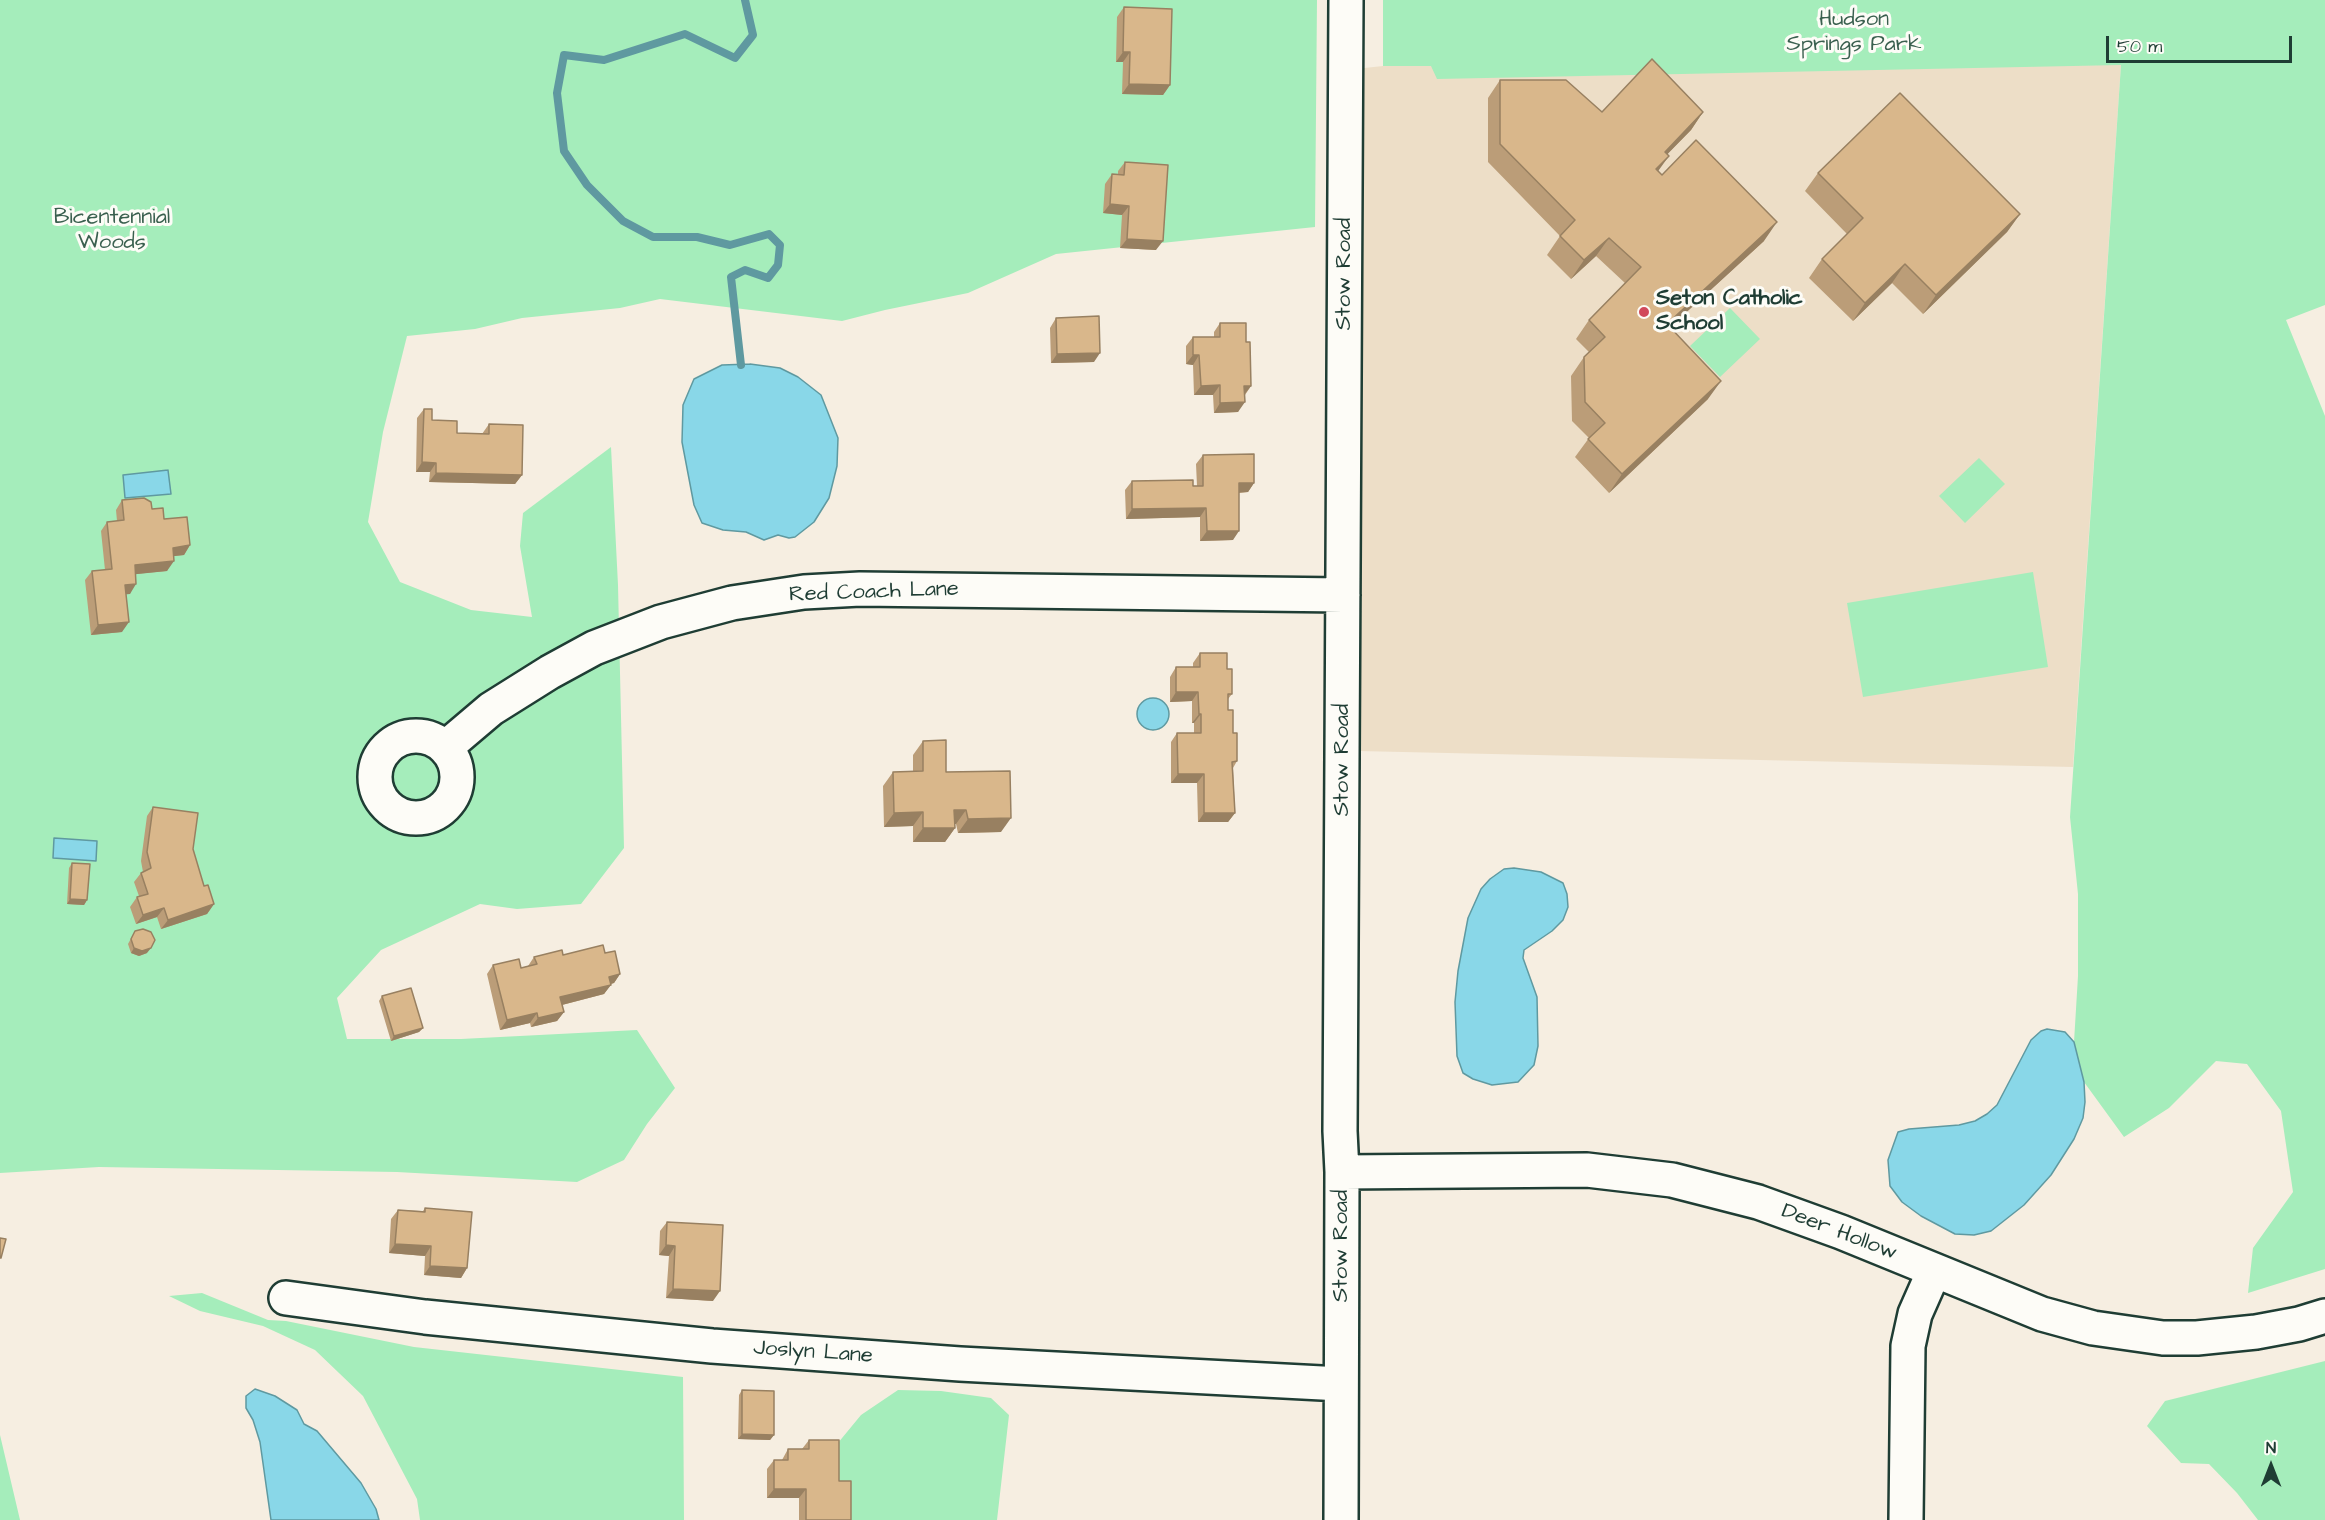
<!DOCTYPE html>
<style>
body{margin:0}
#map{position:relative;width:2325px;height:1520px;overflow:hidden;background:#f6eee1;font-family:"Architects Daughter",sans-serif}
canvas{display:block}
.north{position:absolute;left:2241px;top:1436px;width:60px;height:60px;-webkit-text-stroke:4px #fdfcf7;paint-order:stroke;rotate:0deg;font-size:16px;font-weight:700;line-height:24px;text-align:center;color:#1f3d34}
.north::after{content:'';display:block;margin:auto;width:21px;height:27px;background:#1f3d34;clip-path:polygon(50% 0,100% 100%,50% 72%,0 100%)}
.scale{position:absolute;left:2106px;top:36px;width:186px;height:27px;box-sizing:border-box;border:3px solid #1f3d34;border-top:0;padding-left:8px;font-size:18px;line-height:21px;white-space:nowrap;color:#1f3d34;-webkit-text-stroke:4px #fdfcf7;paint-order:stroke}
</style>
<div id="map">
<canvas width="2325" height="1520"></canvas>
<div class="north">N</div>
<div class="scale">50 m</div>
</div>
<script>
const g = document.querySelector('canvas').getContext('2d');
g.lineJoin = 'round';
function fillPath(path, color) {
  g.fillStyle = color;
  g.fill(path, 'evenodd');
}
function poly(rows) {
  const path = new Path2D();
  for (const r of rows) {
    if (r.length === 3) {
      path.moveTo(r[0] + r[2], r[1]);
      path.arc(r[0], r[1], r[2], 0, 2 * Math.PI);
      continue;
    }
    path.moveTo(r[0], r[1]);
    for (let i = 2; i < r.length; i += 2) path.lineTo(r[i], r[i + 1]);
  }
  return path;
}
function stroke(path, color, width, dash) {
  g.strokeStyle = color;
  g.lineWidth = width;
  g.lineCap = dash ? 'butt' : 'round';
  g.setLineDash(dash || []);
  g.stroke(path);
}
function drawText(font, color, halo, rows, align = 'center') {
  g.font = font + ' "Architects Daughter",sans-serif';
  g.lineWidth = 6;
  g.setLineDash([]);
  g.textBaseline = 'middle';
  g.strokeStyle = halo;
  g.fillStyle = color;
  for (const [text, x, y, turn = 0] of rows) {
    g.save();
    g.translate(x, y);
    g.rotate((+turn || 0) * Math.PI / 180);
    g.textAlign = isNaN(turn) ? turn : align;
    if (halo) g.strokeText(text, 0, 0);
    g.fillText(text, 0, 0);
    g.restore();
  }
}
fillPath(poly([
 [2121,65,2073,767,1358,751,1346,70,1383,66]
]), '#eddec7');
fillPath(poly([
 [0,0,1317,0,1315,227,1056,254,968,293,885,310,842,321,660,299,620,308,522,318,475,329,407,336,383,432,368,522,400,582,471,610,532,617,520,546,523,513,611,447,618,585,624,848,581,904,517,909,480,904,381,950,337,998,347,1039,461,1039,637,1030,675,1088,647,1124,624,1160,577,1182,397,1172,99,1167,0,1173],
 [1383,0,2325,0,2325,305,2286,320,2325,416,2325,1269,2248,1293,2253,1248,2293,1192,2281,1111,2247,1064,2216,1061,2169,1108,2124,1137,2084,1082,2074,1042,2078,976,2078,894,2070,817,2121,65,1437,79,1431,66,1383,66],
 [1730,308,1760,339,1720,377,1690,346],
 [1979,458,2005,484,1965,523,1939,496],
 [2033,572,2048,667,1863,697,1847,603],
 [202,1293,268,1320,286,1321,414,1347,683,1377,684,1520,420,1520,417,1499,363,1396,315,1350,263,1326,200,1311,169,1296],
 [2325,1361,2325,1520,2258,1520,2237,1493,2209,1464,2181,1463,2147,1426,2165,1401],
 [898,1390,941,1391,991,1398,1009,1415,997,1520,844,1520,832,1490,833,1449,861,1415],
 [0,1435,20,1520,0,1520]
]), '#a5edbb');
const water = poly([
 [750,364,780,368,798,377,821,395,838,438,837,466,829,498,814,522,795,537,789,538,778,535,764,540,746,532,723,530,702,523,694,505,682,442,683,405,694,379,722,365,750,364],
 [168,470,171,494,125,498,123,475,168,470],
 [1153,714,16],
 [54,838,97,841,96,861,53,858,54,838],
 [1514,868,1541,872,1563,883,1567,894,1568,907,1563,920,1552,931,1524,950,1523,958,1537,997,1538,1046,1534,1065,1518,1082,1492,1085,1473,1079,1463,1073,1457,1056,1455,1002,1458,971,1468,918,1481,889,1490,879,1504,869,1514,868],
 [2047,1029,2065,1032,2074,1042,2084,1082,2085,1102,2083,1118,2074,1139,2051,1175,2024,1205,1991,1231,1974,1235,1955,1234,1921,1216,1902,1202,1890,1186,1888,1160,1898,1132,1909,1129,1959,1125,1975,1121,1987,1114,1997,1105,2031,1040,2041,1031,2047,1029],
 [255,1389,275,1396,297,1410,304,1424,317,1431,361,1483,376,1509,379,1520,271,1520,260,1442,253,1420,246,1408,246,1396,255,1389]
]);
fillPath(water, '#89d7e8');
stroke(water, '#5f99a0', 1.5);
stroke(poly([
 [741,365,731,277,745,270,768,278,778,265,780,245,769,234,730,245,697,237,653,237,623,221,587,185,564,151,557,93,564,55,604,60,685,34,735,58,753,35,745,0]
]), '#5f99a0', 8);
const minor = poly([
 [416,777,41],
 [445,748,491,709,550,672,594,648,661,622,732,603,804,592,860,589,1343,595],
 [1342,1172,1587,1170,1672,1180,1758,1202,1841,1232,2042,1314,2093,1328,2163,1338,2197,1338,2256,1332,2299,1324,2325,1316],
 [286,1298,425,1317,712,1346,960,1364,1341,1384],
 [1341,1520,1342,1172,1340,1131,1346,0],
 [1906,1520,1908,1346,1915,1314,1934,1271]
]);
stroke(minor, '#1f3d34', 38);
stroke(minor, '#fdfcf7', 33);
fillPath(poly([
 [1124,7,1170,85,1163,95,1122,94,1123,62,1116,62,1117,17],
 [1500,80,1602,112,1703,112,1691,130,1667,154,1658,171,1662,175,1764,241,1670,327,1708,399,1609,493,1575,457,1589,438,1572,421,1571,376,1584,357,1589,352,1576,339,1589,320,1625,283,1596,256,1571,279,1547,255,1560,236,1488,162,1488,98],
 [1125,162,1156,250,1120,248,1122,215,1103,213,1105,184,1112,174,1118,175,1118,171],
 [1818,173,2020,214,2007,232,1923,314,1892,283,1853,321,1809,278,1822,259,1847,234,1805,191],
 [1056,318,1094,362,1051,363,1050,328],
 [1220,323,1246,342,1251,386,1245,395,1238,412,1214,413,1213,395,1194,395,1193,365,1186,364,1186,346,1193,337,1214,337,1214,332],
 [424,409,432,420,457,433,482,434,489,424,522,475,515,484,429,482,430,472,416,472,417,418],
 [1203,455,1254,483,1248,492,1239,493,1233,540,1200,541,1200,517,1126,519,1125,490,1132,481,1197,486,1196,464],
 [122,500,152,509,164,519,190,545,184,555,174,556,167,571,135,574,130,594,126,594,122,632,91,635,85,580,92,571,105,570,101,531,107,522,117,521,116,510],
 [1200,653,1227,669,1232,694,1228,699,1228,710,1237,761,1233,768,1235,813,1228,822,1198,822,1197,783,1171,783,1171,742,1177,733,1194,733,1194,723,1192,723,1192,701,1170,702,1170,677,1176,667,1193,667,1193,663],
 [923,741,946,772,1001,832,958,833,956,824,955,824,955,828,945,842,913,842,913,826,884,827,883,786,893,772,913,771,913,755],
 [153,807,193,849,204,886,214,904,207,914,161,929,157,917,136,924,130,907,137,897,139,896,134,882,141,873,143,872,141,861,147,816],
 [72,863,87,900,84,905,67,904,69,868],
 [135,931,147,953,139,956,131,953,128,944],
 [605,953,620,974,614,983,611,984,604,994,562,1005,564,1012,557,1021,531,1027,530,1023,500,1030,487,974,493,965,521,968,528,966,534,957],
 [382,996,423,1028,419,1032,391,1041,379,1001],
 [425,1208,467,1268,461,1278,424,1275,425,1256,389,1253,391,1219,398,1210,423,1211],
 [667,1222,713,1301,666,1298,669,1256,659,1255,660,1231],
 [742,1390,774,1435,770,1440,738,1439,739,1395],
 [809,1440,839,1481,851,1520,799,1520,799,1498,767,1498,767,1469,774,1460,782,1460,788,1449,802,1449]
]), '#bb9d78');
fillPath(poly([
 [1123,52,1130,52,1123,62,1116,62],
 [1129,84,1170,85,1163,95,1122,94],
 [1703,112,1691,130,1652,170,1665,152],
 [1669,156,1656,174,1656,169],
 [1110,204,1129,206,1122,215,1103,213],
 [2020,214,2007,232,1923,314,1936,295],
 [1777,222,1764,241,1654,342,1667,324],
 [1609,238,1596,256,1571,279,1584,260],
 [1127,239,1163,241,1156,250,1120,248],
 [1905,264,1892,283,1853,321,1865,303],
 [1100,353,1094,362,1051,363,1057,354],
 [1193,355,1199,355,1193,365,1186,364],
 [1721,381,1708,399,1609,493,1622,474],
 [1220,385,1213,395,1194,395,1201,386],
 [1244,386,1251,386,1244,395],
 [1245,402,1238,412,1214,413,1220,403],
 [422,462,436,463,430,472,416,472],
 [436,473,522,475,515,484,429,482],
 [1239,483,1254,483,1248,492,1232,493],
 [1206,508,1200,517,1126,519,1132,509],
 [1207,531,1239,531,1233,540,1200,541],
 [190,545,184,555,166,557,173,548],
 [174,561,167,571,128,575,135,565],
 [136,584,130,594,119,595,125,585],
 [129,622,122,632,91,635,98,625],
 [1176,692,1198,692,1192,701,1170,702],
 [1199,714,1201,714,1194,723,1192,723],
 [1178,774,1204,774,1197,783,1171,783],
 [954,810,966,810,956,824,945,824],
 [923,812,913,826,884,827,894,813],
 [1204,813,1235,813,1228,822,1198,822],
 [1011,818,1001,832,958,833,968,819],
 [923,828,955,828,945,842,913,842],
 [70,899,87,900,84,905,67,904],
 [214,904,207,914,161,929,168,920],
 [164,908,157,917,136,924,143,915],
 [134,948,151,948,147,953,139,956,131,953],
 [620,974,614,983,602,986,609,977],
 [611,985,604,994,554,1007,560,997],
 [564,1012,557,1021,531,1027,538,1018],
 [537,1013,530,1023,500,1030,507,1020],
 [423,1028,419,1032,391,1041,394,1036],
 [395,1244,431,1246,425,1256,389,1253],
 [666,1245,675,1246,669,1256,659,1255],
 [430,1266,467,1268,461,1278,424,1275],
 [673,1289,720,1291,713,1301,666,1298],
 [742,1434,774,1435,770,1440,738,1439],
 [774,1489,806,1489,799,1498,767,1498]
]), '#988061');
const building = poly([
 [1124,7,1172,9,1170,85,1129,84,1130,52,1123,52,1124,7],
 [1652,59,1703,112,1665,152,1669,156,1656,169,1662,175,1696,140,1777,222,1667,324,1721,381,1622,474,1588,439,1605,423,1585,402,1584,357,1605,337,1589,320,1641,267,1609,238,1584,260,1560,236,1575,220,1500,144,1500,80,1566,80,1602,112,1652,59],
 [1900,93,2020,214,1936,295,1905,264,1865,303,1822,259,1863,218,1818,173,1900,93],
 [1125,162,1168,165,1163,241,1127,239,1129,206,1110,204,1112,174,1124,175,1125,162],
 [1099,316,1100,353,1057,354,1056,318,1099,316],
 [1220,323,1246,323,1246,342,1250,342,1251,386,1244,386,1245,402,1220,403,1220,385,1201,386,1199,355,1193,355,1193,337,1220,337,1220,323],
 [424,409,432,409,432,420,457,421,457,433,489,434,489,424,523,425,522,475,436,473,436,463,422,462,424,409],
 [1254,454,1254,483,1239,483,1239,531,1207,531,1206,508,1132,509,1132,481,1193,480,1193,486,1203,486,1203,455,1254,454],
 [144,498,151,502,152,509,163,508,164,519,187,517,190,545,173,548,174,561,135,565,136,584,125,585,129,622,98,625,92,571,112,569,107,522,124,520,122,500,144,498],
 [1200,653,1227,653,1227,669,1232,669,1232,694,1228,694,1228,710,1233,710,1233,733,1237,733,1237,761,1232,762,1235,813,1204,813,1204,774,1178,774,1177,733,1201,733,1201,714,1199,714,1198,692,1176,692,1176,667,1200,667,1200,653],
 [946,740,946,772,1010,771,1011,818,968,819,966,810,954,810,955,828,923,828,923,812,894,813,893,772,923,771,923,741,946,740],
 [153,807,198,813,193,849,204,886,208,885,214,904,168,920,164,908,143,915,137,897,148,894,141,873,151,868,147,852,153,807],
 [72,863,90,864,87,900,70,899,72,863],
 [143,929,151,932,155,940,151,948,142,951,134,948,131,939,135,931,143,929],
 [603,945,605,953,615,951,620,974,609,977,611,985,560,997,564,1012,538,1018,537,1013,507,1020,493,965,519,959,521,968,537,964,534,957,562,950,563,955,603,945],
 [411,988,423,1028,394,1036,382,996,411,988],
 [425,1208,472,1212,467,1268,430,1266,431,1246,395,1244,398,1210,425,1212,425,1208],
 [667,1222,723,1225,720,1291,673,1289,675,1246,666,1245,667,1222],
 [0,1238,6,1239,1,1258,0,1258,0,1238],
 [742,1390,774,1391,774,1435,742,1434,742,1390],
 [809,1440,839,1440,839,1481,851,1481,851,1520,806,1520,806,1489,774,1489,774,1460,788,1460,788,1449,809,1449,809,1440]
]);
fillPath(building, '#d9b78b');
stroke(building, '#988061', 1.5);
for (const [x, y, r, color] of [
 [1644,312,6,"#d1495b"]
]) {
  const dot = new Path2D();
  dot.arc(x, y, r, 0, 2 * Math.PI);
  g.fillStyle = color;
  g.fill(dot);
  stroke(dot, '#fdfcf7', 2);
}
drawText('22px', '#3a604f', '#fdfcf7', [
 ["Hudson",1854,20],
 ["Springs Park",1854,45],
 ["Bicentennial",112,218],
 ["Woods",112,243]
]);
drawText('22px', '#1f3d34', '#fdfcf7', [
 ["Stow Road",1345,274,-90],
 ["Red Coach Lane",874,593,-2],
 ["Stow Road",1343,760,-90],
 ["Deer Hollow",1839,1233,21],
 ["Stow Road",1342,1246,-90],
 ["Joslyn Lane",813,1353,4]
]);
drawText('bold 22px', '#1f3d34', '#fdfcf7', [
 ["Seton Catholic",1656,299],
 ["School",1656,324]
], 'left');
</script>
